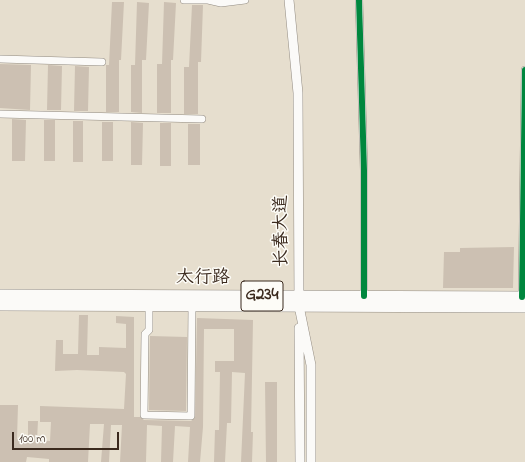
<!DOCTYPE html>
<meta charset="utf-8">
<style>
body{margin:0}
#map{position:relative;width:525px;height:462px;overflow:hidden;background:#e6dece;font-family:"Indie Flower",sans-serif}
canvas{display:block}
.scale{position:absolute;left:12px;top:432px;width:107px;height:18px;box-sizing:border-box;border:2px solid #3b2a1e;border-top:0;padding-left:5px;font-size:12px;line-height:14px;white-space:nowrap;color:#3b2a1e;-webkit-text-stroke:3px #fdfcf7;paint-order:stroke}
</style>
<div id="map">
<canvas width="525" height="462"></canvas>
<div class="scale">100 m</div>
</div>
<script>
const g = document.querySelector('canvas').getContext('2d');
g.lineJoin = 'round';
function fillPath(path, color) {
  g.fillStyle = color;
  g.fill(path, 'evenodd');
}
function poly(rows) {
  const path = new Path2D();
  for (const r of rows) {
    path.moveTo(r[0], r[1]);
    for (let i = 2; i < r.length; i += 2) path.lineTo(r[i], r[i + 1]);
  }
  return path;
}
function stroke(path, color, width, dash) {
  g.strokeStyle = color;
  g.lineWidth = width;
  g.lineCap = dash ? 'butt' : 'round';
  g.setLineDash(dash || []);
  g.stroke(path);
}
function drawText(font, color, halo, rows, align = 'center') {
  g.font = font + ' "Indie Flower","LXGW WenKai TC",sans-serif';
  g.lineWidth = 3;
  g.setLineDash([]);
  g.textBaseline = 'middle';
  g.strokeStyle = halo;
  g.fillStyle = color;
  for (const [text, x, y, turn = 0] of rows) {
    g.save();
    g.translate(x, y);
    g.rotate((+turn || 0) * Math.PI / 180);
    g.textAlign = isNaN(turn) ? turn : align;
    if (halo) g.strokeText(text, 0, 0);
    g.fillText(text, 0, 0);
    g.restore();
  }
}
fillPath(poly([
 [112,2,124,2,121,60,119,60,119,112,106,112,106,65,109,65],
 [137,2,149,3,146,60,142,60,142,113,131,112,131,65,135,65],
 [164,2,176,3,173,60,171,60,171,113,157,113,157,64,162,64],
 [192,5,203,5,201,62,198,62,198,114,184,114,184,67,189,67],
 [0,64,31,65,30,110,0,108],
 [48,65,62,66,61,110,47,110],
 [75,66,89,67,88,111,74,111],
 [12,119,26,120,25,161,12,161],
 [44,120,55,120,55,161,44,161],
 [73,121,83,121,83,162,73,162],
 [102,122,113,122,113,161,102,161],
 [131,122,143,123,142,165,131,165],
 [160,123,171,123,171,166,160,166],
 [188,124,200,124,200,165,188,165],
 [514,247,513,288,443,288,444,252,460,252,460,248],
 [79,315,88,315,87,355,99,355,99,347,126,348,126,324,116,323,116,316,134,317,134,417,140,417,144,420,191,421,195,418,197,318,253,320,251,432,253,432,252,462,241,462,245,373,232,372,231,423,227,423,225,462,214,462,215,430,219,430,220,372,215,372,215,361,234,361,234,329,204,329,203,427,200,462,188,462,190,427,175,426,173,462,161,462,162,426,147,425,146,462,120,462,122,425,111,425,109,462,101,462,104,424,90,424,88,462,49,462,49,459,27,457,26,462,0,462,0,405,18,405,17,439,28,439,28,421,38,421,37,440,50,441,51,422,40,422,40,406,124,409,126,374,124,372,77,370,55,371,56,340,63,340,63,354,78,354],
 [150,336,187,337,186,411,149,410],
 [265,382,277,382,277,462,266,462]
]), '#ccc0b2');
const minor = poly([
 [184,0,208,0,221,3,245,0],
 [359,0,364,170,364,296],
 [0,59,102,62],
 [0,114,202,119],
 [522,297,525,70],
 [149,305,149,330,145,334,144,415,191,416,192,306]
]);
const major = poly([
 [289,0,298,93,299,306,311,365,311,462],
 [299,328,300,462]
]);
const highway = poly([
 [0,295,525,297],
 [0,305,525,307]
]);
stroke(minor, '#918a80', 8);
stroke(major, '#918a80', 10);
stroke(highway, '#918a80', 12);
stroke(minor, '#fbfaf8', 7);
stroke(major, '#fbfaf8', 9);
stroke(highway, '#fbfaf8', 11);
stroke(poly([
 [359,0,364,170,364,296],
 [522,297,525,70]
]), '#00873e', 6);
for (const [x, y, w] of [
 [262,296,42]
]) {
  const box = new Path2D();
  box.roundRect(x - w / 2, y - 15, w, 30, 3);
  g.fillStyle = '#fdfcf7';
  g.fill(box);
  stroke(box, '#3b2a1e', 1);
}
drawText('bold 17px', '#3b2a1e', null, [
 ["G234",262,296]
]);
drawText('18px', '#3b2a1e', '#fdfcf7', [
 ["长春大道",283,231,-90],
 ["太行路",203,279]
]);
</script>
